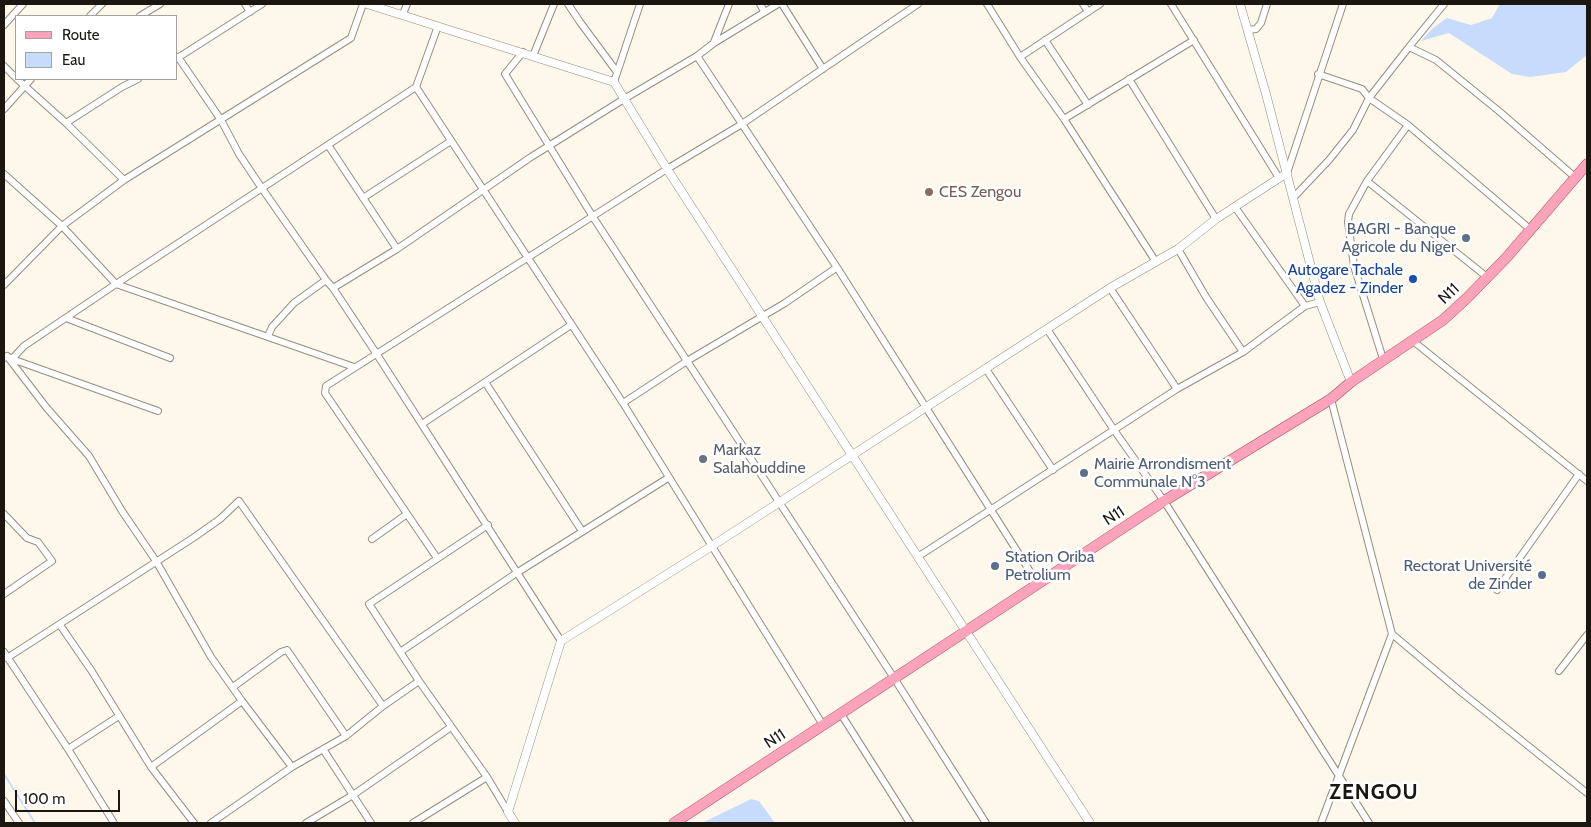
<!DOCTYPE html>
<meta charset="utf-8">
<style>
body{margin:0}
#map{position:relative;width:1591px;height:827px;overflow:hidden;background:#fef8ec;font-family:Cabin,sans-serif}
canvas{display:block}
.frame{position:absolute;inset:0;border:5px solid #1b1710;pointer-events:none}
.legend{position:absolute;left:15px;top:15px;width:162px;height:65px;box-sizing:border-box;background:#fff;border:1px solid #a4a29f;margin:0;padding:6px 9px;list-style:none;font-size:15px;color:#1b1710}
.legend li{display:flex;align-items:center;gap:10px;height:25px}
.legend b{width:25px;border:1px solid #a4a29f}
.scale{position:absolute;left:15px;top:790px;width:105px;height:22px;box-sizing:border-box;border:2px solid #1b1710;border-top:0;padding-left:6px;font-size:15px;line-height:18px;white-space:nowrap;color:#1b1710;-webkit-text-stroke:4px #fff;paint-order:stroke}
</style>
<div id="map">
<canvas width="1591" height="827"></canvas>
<div class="frame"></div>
<ul class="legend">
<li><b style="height:6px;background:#faa3bb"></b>Route</li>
<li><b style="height:14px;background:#c7dcfc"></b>Eau</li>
</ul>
<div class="scale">100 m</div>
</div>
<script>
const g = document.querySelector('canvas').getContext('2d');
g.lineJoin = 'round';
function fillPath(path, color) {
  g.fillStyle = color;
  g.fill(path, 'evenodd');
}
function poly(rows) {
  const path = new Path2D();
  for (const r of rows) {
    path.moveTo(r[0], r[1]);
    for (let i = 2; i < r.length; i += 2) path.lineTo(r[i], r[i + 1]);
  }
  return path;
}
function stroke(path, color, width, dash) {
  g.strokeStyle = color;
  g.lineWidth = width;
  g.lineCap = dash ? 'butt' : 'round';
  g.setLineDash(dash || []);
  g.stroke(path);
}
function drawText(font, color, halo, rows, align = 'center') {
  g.font = font + ' Cabin,sans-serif';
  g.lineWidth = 5;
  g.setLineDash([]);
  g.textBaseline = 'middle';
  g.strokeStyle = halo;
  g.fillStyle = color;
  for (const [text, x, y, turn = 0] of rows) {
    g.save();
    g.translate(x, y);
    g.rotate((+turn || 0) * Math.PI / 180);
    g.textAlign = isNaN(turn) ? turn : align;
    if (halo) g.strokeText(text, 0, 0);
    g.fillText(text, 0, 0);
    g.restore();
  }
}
fillPath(poly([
 [1500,4,1587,4,1587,55,1566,72,1530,77,1512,74,1449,33,1421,41,1433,28,1447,18,1471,25,1492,18],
 [751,799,759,801,775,823,800,823,702,823]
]), '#c7dcfc');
stroke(poly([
 [4,774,35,823]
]), '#c7dcfc', 2);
const minor = poly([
 [245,4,250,12],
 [568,4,580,22,617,72],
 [760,4,764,11],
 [782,4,823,69],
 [987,4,1020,57,1064,119,1156,262],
 [1083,4,1088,12],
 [1171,4,1279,178],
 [403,14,407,4],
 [90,16,102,4],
 [140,16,160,4],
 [4,25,23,4],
 [1247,30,1256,29,1261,23,1267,4],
 [1045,40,1088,105],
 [714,42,729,4],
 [1409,47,1436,60,1500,112,1576,178],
 [523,52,505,74,593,217,894,678,986,823],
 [533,56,554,4],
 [697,56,838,269,1038,584],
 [178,57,221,120,239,154,261,187,326,280,333,288,376,353,561,641],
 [1020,57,1100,4],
 [176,59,262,4],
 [4,66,16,78],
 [1318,74,1362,89,1369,98,1408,125,1531,230],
 [17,79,66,123,124,180],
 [1129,79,1216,219],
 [614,82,640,4],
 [416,87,623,403,823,725],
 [4,109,31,79],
 [1064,119,1194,40],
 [66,123,122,87,138,79],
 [1408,125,1367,181,1487,277],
 [328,145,397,249],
 [1287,173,1343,4],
 [4,174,62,226,116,284,354,367],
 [1367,181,1349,214,1348,222,1354,266,1383,359],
 [363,198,451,141],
 [1293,198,1329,160,1353,130,1369,98,1409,47,1444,4],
 [1235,207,1305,306],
 [1178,249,1206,297,1243,352],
 [4,285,62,226,124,180,351,38,363,4],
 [333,288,397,249,531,157,624,99,697,56,714,43,778,4],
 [1110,288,1177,389],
 [66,318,170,358],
 [1047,329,1114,430,1164,501,1369,823],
 [268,336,272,327,294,303,326,280],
 [1413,341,1587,481],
 [7,356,46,407,89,456,122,511,156,561,211,657,242,701,292,767],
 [4,358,7,356,12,359,24,346,116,284,416,87,438,26],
 [12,359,158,411],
 [986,369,1053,470],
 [485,382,582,531],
 [623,403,687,361,785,303,836,268],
 [422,424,571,325],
 [4,514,27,538,38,542,52,561,4,594],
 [488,525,369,604,419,681,487,777,508,812],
 [372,539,407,514],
 [919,556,1177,389,1243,352,1305,306,1320,302],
 [437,558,325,393,326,386,667,169,742,124,918,4],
 [1497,590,1579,474],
 [60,625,91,670,151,767,194,823],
 [1392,634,1461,692,1587,793],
 [4,652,68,749,114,823],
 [400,652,518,572,668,478],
 [7,658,193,538,220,519,239,501,383,706],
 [1559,671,1587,635],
 [233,687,281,652,287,650,346,736],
 [841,714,910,823],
 [68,749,119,716],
 [323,749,371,823],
 [151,767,242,701],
 [4,801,19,823],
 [211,823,292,767,346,736,383,706,419,681],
 [306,823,353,795,451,727],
 [413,823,487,777],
 [1321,823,1392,634,1331,399]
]);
const tertiary = poly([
 [367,4,614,82,667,169,1090,823],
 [1240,4,1266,94,1320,302,1351,382],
 [515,823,508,812,561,641,712,546,1110,288,1178,249,1216,219,1287,173]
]);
const primary = poly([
 [674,823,1164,501,1331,399,1351,382,1443,320,1467,298,1507,257,1587,164]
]);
stroke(minor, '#978d7b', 8);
stroke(tertiary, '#978d7b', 9);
stroke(primary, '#a94a61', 11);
stroke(minor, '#fff', 6);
stroke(tertiary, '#fff', 8);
stroke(primary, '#faa3bb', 10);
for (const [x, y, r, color] of [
 [929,192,5,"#8d6e63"],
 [1466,238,5,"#5c6f8a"],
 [1413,279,5,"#1a4fb4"],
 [703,459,5,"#6b7280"],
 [1084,473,5,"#5c6f8a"],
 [995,566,5,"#5c6f8a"],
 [1542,575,5,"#5c6f8a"]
]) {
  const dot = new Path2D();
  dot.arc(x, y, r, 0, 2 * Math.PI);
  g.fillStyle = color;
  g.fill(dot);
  stroke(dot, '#fff', 2);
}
drawText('16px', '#785e54', '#fff', [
 ["CES Zengou",939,192]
], 'left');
drawText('16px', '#4e5e75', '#fff', [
 ["BAGRI - Banque",1456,229],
 ["Agricole du Niger",1456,247],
 ["Mairie Arrondisment",1094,464,"left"],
 ["Communale N°3",1094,482,"left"],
 ["Station Oriba",1005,557,"left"],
 ["Petrolium",1005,575,"left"],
 ["Rectorat Université",1532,566],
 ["de Zinder",1532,584]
], 'right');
drawText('16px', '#164399', '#fff', [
 ["Autogare Tachale",1403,270],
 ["Agadez - Zinder",1403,288]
], 'right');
drawText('16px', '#1b1710', '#fff', [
 ["N11",1449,294,-43],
 ["N11",1114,516,-33],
 ["N11",775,739,-33]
]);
drawText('16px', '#5b616d', '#fff', [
 ["Markaz",713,450],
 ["Salahouddine",713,468]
], 'left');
g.letterSpacing = '1px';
drawText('bold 21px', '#1b1710', '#fff', [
 ["ZENGOU",1374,793]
]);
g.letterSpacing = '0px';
</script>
